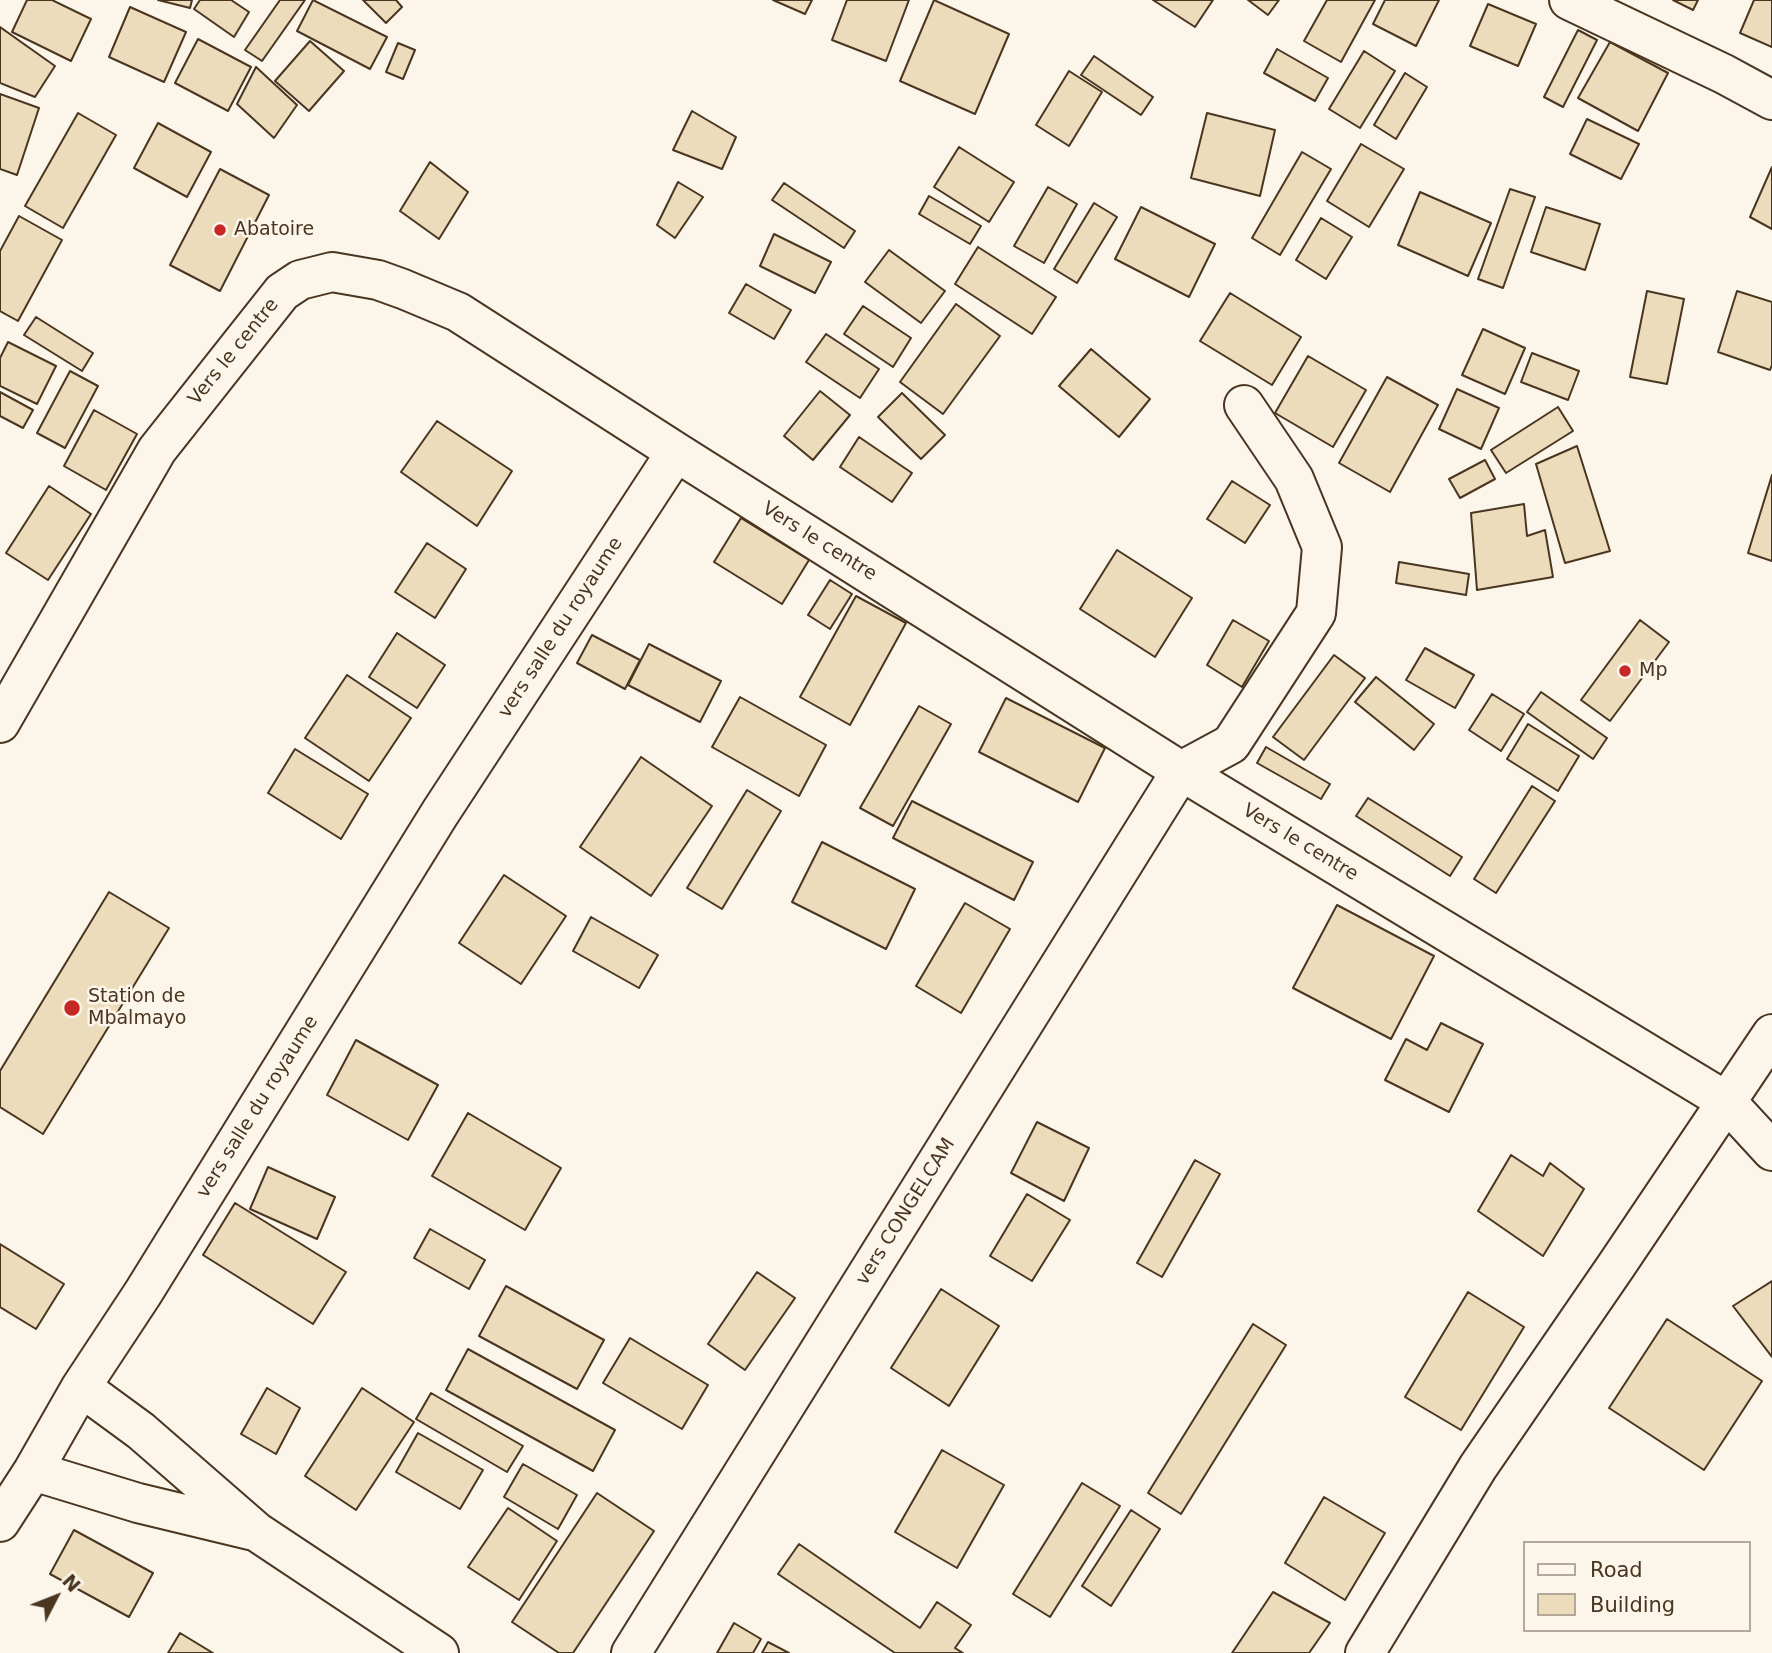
<!DOCTYPE html>
<style>
body{margin:0}
#map{position:relative;width:1772px;height:1653px;overflow:hidden;background:#fbf6e9;font-family:"DejaVu Sans",sans-serif}
canvas{display:block}
.legend{position:absolute;left:1523px;top:1541px;width:228px;height:91px;box-sizing:border-box;background:#fbf6e9;border:2px solid #b4a999;margin:0;padding:9px 12px;list-style:none;font-size:21px;color:#4a3520}
.legend li{display:flex;align-items:center;gap:14px;height:35px}
.legend b{width:35px;border:2px solid #b4a999}
.north{position:absolute;left:21px;top:1562px;width:70px;height:70px;-webkit-text-stroke:5px #fbf6e9;paint-order:stroke;rotate:48deg;font-size:19px;font-weight:700;line-height:28px;text-align:center;color:#4a3520}
.north::after{content:'';display:block;margin:auto;width:24px;height:32px;background:#4a3520;clip-path:polygon(50% 0,100% 100%,50% 72%,0 100%)}
</style>
<div id="map">
<canvas width="1772" height="1653"></canvas>
<ul class="legend">
<li><b style="height:9px;background:#fbf6e9"></b>Road</li>
<li><b style="height:19px;background:#ecdcbc"></b>Building</li>
</ul>
<div class="north">N</div>
</div>
<script>
const g = document.querySelector('canvas').getContext('2d');
g.lineJoin = 'round';
function fillPath(path, color) {
  g.fillStyle = color;
  g.fill(path, 'evenodd');
}
function poly(rows) {
  const path = new Path2D();
  for (const r of rows) {
    path.moveTo(r[0], r[1]);
    for (let i = 2; i < r.length; i += 2) path.lineTo(r[i], r[i + 1]);
  }
  return path;
}
function stroke(path, color, width, dash) {
  g.strokeStyle = color;
  g.lineWidth = width;
  g.lineCap = dash ? 'butt' : 'round';
  g.setLineDash(dash || []);
  g.stroke(path);
}
function drawText(font, color, halo, rows, align = 'center') {
  g.font = font + ' "DejaVu Sans",sans-serif';
  g.lineWidth = 5;
  g.setLineDash([]);
  g.textBaseline = 'middle';
  g.strokeStyle = halo;
  g.fillStyle = color;
  for (const [text, x, y, turn = 0] of rows) {
    g.save();
    g.translate(x, y);
    g.rotate((+turn || 0) * Math.PI / 180);
    g.textAlign = isNaN(turn) ? turn : align;
    if (halo) g.strokeText(text, 0, 0);
    g.fillText(text, 0, 0);
    g.restore();
  }
}
const building = poly([
 [27,0,52,0,91,19,71,61,12,32,27,0],
 [158,0,192,0,190,8,158,0],
 [200,0,231,0,249,12,234,37,194,9,200,0],
 [280,0,305,0,262,61,245,50,280,0],
 [313,0,387,37,370,69,297,31,313,0],
 [363,0,396,0,402,7,386,23,363,0],
 [773,0,812,0,805,14,773,0],
 [847,0,909,0,886,61,832,40,847,0],
 [934,0,1009,34,975,114,900,81,934,0],
 [1153,0,1213,0,1195,27,1153,0],
 [1248,0,1279,0,1268,15,1248,0],
 [1327,0,1375,0,1341,62,1304,41,1327,0],
 [1385,0,1439,0,1416,46,1373,24,1385,0],
 [1673,0,1698,0,1693,10,1673,0],
 [1754,0,1772,0,1772,47,1740,33,1754,0],
 [1488,4,1536,24,1518,66,1470,46,1488,4],
 [130,7,186,32,164,82,109,57,130,7],
 [0,27,55,66,35,97,0,83,0,27],
 [1578,30,1597,40,1563,107,1544,97,1578,30],
 [198,39,251,67,228,111,175,83,198,39],
 [310,41,344,71,309,111,275,81,310,41],
 [1610,42,1668,73,1638,131,1578,98,1610,42],
 [398,43,415,50,403,79,386,72,398,43],
 [1277,49,1328,78,1315,101,1264,73,1277,49],
 [1364,51,1395,71,1360,128,1329,109,1364,51],
 [1094,56,1153,97,1141,115,1081,75,1094,56],
 [256,67,297,105,274,138,237,104,256,67],
 [1069,71,1102,92,1069,146,1036,125,1069,71],
 [1405,73,1427,87,1396,139,1374,125,1405,73],
 [0,94,39,108,17,175,0,169,0,94],
 [692,111,736,137,722,169,673,150,692,111],
 [78,113,116,135,63,228,25,206,78,113],
 [1207,113,1275,130,1260,196,1191,178,1207,113],
 [1587,119,1639,144,1621,179,1570,154,1587,119],
 [158,123,211,152,187,197,134,168,158,123],
 [1361,144,1404,169,1369,227,1327,201,1361,144],
 [959,147,1014,182,989,222,934,187,959,147],
 [1302,152,1331,169,1280,255,1252,238,1302,152],
 [430,162,468,192,439,239,400,211,430,162],
 [1772,167,1772,229,1750,217,1772,167],
 [220,169,269,195,220,291,170,265,220,169],
 [678,182,703,197,675,238,657,225,678,182],
 [784,183,855,231,844,248,772,200,784,183],
 [1048,187,1077,204,1044,263,1014,246,1048,187],
 [1510,189,1535,197,1503,288,1478,279,1510,189],
 [1420,192,1491,223,1468,276,1398,245,1420,192],
 [929,196,981,226,970,244,919,214,929,196],
 [1094,203,1117,217,1077,283,1054,269,1094,203],
 [1141,207,1215,244,1189,297,1115,259,1141,207],
 [1546,207,1600,224,1585,270,1531,252,1546,207],
 [19,216,62,240,18,321,0,311,0,251,19,216],
 [1321,218,1352,237,1326,279,1296,260,1321,218],
 [774,234,831,262,815,293,760,266,774,234],
 [978,247,1056,297,1032,334,955,284,978,247],
 [889,250,945,291,921,323,865,282,889,250],
 [746,284,791,310,774,339,729,313,746,284],
 [1647,291,1684,299,1667,384,1630,377,1647,291],
 [1737,291,1772,302,1772,365,1770,370,1718,352,1737,291],
 [1230,293,1301,337,1272,385,1200,341,1230,293],
 [956,304,1000,336,943,414,900,382,956,304],
 [863,306,911,338,893,367,844,334,863,306],
 [36,317,93,353,82,371,24,335,36,317],
 [1483,329,1525,348,1505,394,1462,375,1483,329],
 [826,334,879,369,860,398,806,362,826,334],
 [8,342,56,366,37,404,0,386,0,358,8,342],
 [1091,349,1150,399,1119,437,1059,386,1091,349],
 [1532,353,1579,371,1568,400,1521,382,1532,353],
 [1308,356,1366,390,1333,447,1275,413,1308,356],
 [70,371,98,386,65,448,37,433,70,371],
 [1387,377,1438,405,1390,492,1339,463,1387,377],
 [1457,389,1499,408,1481,449,1439,429,1457,389],
 [820,391,850,415,813,460,784,436,820,391],
 [0,392,33,410,23,428,0,416,0,392],
 [902,393,945,435,921,459,878,417,902,393],
 [1558,407,1573,431,1506,473,1491,450,1558,407],
 [94,410,137,434,106,490,64,466,94,410],
 [437,421,512,471,477,526,401,472,437,421],
 [859,437,912,473,892,502,840,467,859,437],
 [1577,446,1610,551,1565,563,1536,464,1577,446],
 [1485,460,1495,479,1460,498,1449,479,1485,460],
 [1772,475,1772,561,1748,553,1772,475],
 [1232,481,1270,505,1245,543,1207,519,1232,481],
 [49,486,91,514,48,580,6,553,49,486],
 [1524,504,1527,536,1545,530,1553,577,1477,590,1471,513,1524,504],
 [741,518,809,560,782,604,714,562,741,518],
 [427,543,466,569,435,618,395,592,427,543],
 [1117,550,1192,598,1155,657,1080,609,1117,550],
 [1399,562,1469,574,1466,595,1396,583,1399,562],
 [830,580,852,594,830,629,808,615,830,580],
 [856,596,906,623,850,725,800,697,856,596],
 [1233,620,1269,641,1242,687,1207,665,1233,620],
 [1640,620,1669,642,1610,721,1581,700,1640,620],
 [397,633,445,665,417,708,369,677,397,633],
 [592,635,640,660,625,689,577,663,592,635],
 [649,644,721,681,700,722,628,685,649,644],
 [1425,648,1474,675,1455,708,1406,680,1425,648],
 [1334,655,1365,678,1304,760,1273,737,1334,655],
 [347,675,411,718,369,781,305,738,347,675],
 [1376,677,1434,724,1414,750,1355,702,1376,677],
 [1541,692,1607,738,1593,759,1527,712,1541,692],
 [1492,694,1524,714,1501,751,1469,730,1492,694],
 [740,697,826,745,799,796,712,747,740,697],
 [1006,698,1105,748,1078,802,979,752,1006,698],
 [919,706,951,724,893,826,860,808,919,706],
 [1528,724,1579,756,1558,791,1507,759,1528,724],
 [1266,747,1330,784,1321,799,1257,763,1266,747],
 [295,749,368,794,341,839,268,793,295,749],
 [641,757,712,806,651,896,580,847,641,757],
 [1532,786,1555,801,1496,893,1474,879,1532,786],
 [747,790,781,811,722,909,687,888,747,790],
 [1368,798,1462,857,1450,876,1356,816,1368,798],
 [912,801,1033,862,1014,900,893,838,912,801],
 [822,842,915,889,886,949,792,902,822,842],
 [504,875,566,916,521,984,459,943,504,875],
 [109,892,169,928,43,1134,0,1107,0,1071,109,892],
 [965,903,1010,929,961,1013,916,986,965,903],
 [1337,905,1434,956,1391,1039,1293,988,1337,905],
 [591,917,658,955,639,988,573,951,591,917],
 [1441,1023,1483,1044,1449,1112,1385,1080,1406,1039,1427,1050,1441,1023],
 [356,1040,438,1085,408,1140,327,1095,356,1040],
 [468,1113,561,1168,525,1230,432,1176,468,1113],
 [1037,1122,1089,1148,1064,1201,1011,1173,1037,1122],
 [1511,1155,1543,1176,1550,1163,1584,1189,1543,1256,1478,1211,1511,1155],
 [1195,1160,1220,1174,1162,1277,1137,1263,1195,1160],
 [268,1167,335,1197,317,1239,250,1209,268,1167],
 [1027,1194,1070,1220,1032,1281,990,1256,1027,1194],
 [235,1203,346,1272,313,1324,203,1255,235,1203],
 [430,1229,485,1260,469,1289,414,1258,430,1229],
 [0,1244,64,1284,36,1329,0,1307,0,1244],
 [757,1272,795,1298,745,1370,708,1344,757,1272],
 [1772,1281,1772,1357,1733,1306,1772,1281],
 [506,1286,604,1340,577,1389,479,1336,506,1286],
 [941,1289,999,1326,949,1406,891,1368,941,1289],
 [1468,1292,1524,1327,1461,1430,1405,1397,1468,1292],
 [1667,1319,1762,1381,1704,1470,1609,1408,1667,1319],
 [1253,1324,1286,1345,1181,1514,1148,1493,1253,1324],
 [630,1338,708,1385,682,1429,603,1383,630,1338],
 [468,1349,615,1430,593,1471,446,1390,468,1349],
 [267,1388,300,1408,276,1454,241,1434,267,1388],
 [362,1388,414,1422,356,1510,305,1476,362,1388],
 [431,1393,523,1446,507,1472,416,1419,431,1393],
 [418,1433,483,1470,460,1509,396,1472,418,1433],
 [942,1450,1004,1485,957,1568,895,1532,942,1450],
 [523,1464,577,1495,558,1529,504,1497,523,1464],
 [1082,1483,1120,1506,1050,1617,1013,1594,1082,1483],
 [597,1493,654,1531,573,1653,559,1653,512,1622,597,1493],
 [1324,1497,1385,1533,1345,1600,1285,1563,1324,1497],
 [508,1508,557,1541,519,1600,468,1567,508,1508],
 [1131,1510,1160,1529,1111,1606,1082,1586,1131,1510],
 [74,1530,153,1573,129,1617,50,1574,74,1530],
 [799,1544,920,1628,937,1602,971,1625,955,1648,963,1653,895,1653,778,1574,799,1544],
 [1273,1592,1330,1623,1309,1653,1232,1653,1273,1592],
 [734,1623,761,1639,753,1653,717,1653,734,1623],
 [180,1633,213,1653,168,1653,180,1633],
 [768,1642,789,1653,762,1653,768,1642]
]);
fillPath(building, '#ecdcbc');
stroke(building, '#4a3520', 2);
const minor = poly([
 [1569,0,1724,74,1772,100],
 [0,723,157,450,282,292,300,280,332,272,378,280,403,289,458,312,676,452,1181,771,1726,1101,1772,1151],
 [33,1471,138,1503,250,1530],
 [0,1522,33,1471,81,1387],
 [439,1653,257,1532,141,1431,81,1387,143,1293,440,813,676,452],
 [631,1653,1181,771,1231,744,1316,613,1322,547,1294,479,1244,405],
 [1365,1653,1478,1467,1616,1266,1772,1034]
]);
stroke(minor, '#4a3520', 42);
stroke(minor, '#fbf6e9', 38);
for (const [x, y, r, color] of [
 [220,230,7,"#c62828"],
 [1625,671,7,"#c62828"],
 [72,1008,9,"#c62828"]
]) {
  const dot = new Path2D();
  dot.arc(x, y, r, 0, 2 * Math.PI);
  g.fillStyle = color;
  g.fill(dot);
  stroke(dot, '#fbf6e9', 2.5);
}
drawText('19px', '#4a3520', '#fbf6e9', [
 ["Abatoire",234,230],
 ["Mp",1639,671],
 ["Station de",88,997],
 ["Mbalmayo",88,1019]
], 'left');
drawText('19px', '#4a3520', '#fbf6e9', [
 ["Vers le centre",234,352,-51],
 ["Vers le centre",819,542,32],
 ["vers salle du royaume",561,628,-57],
 ["Vers le centre",1300,843,31],
 ["vers salle du royaume",258,1107,-58],
 ["vers CONGELCAM",906,1212,-58]
]);
</script>
